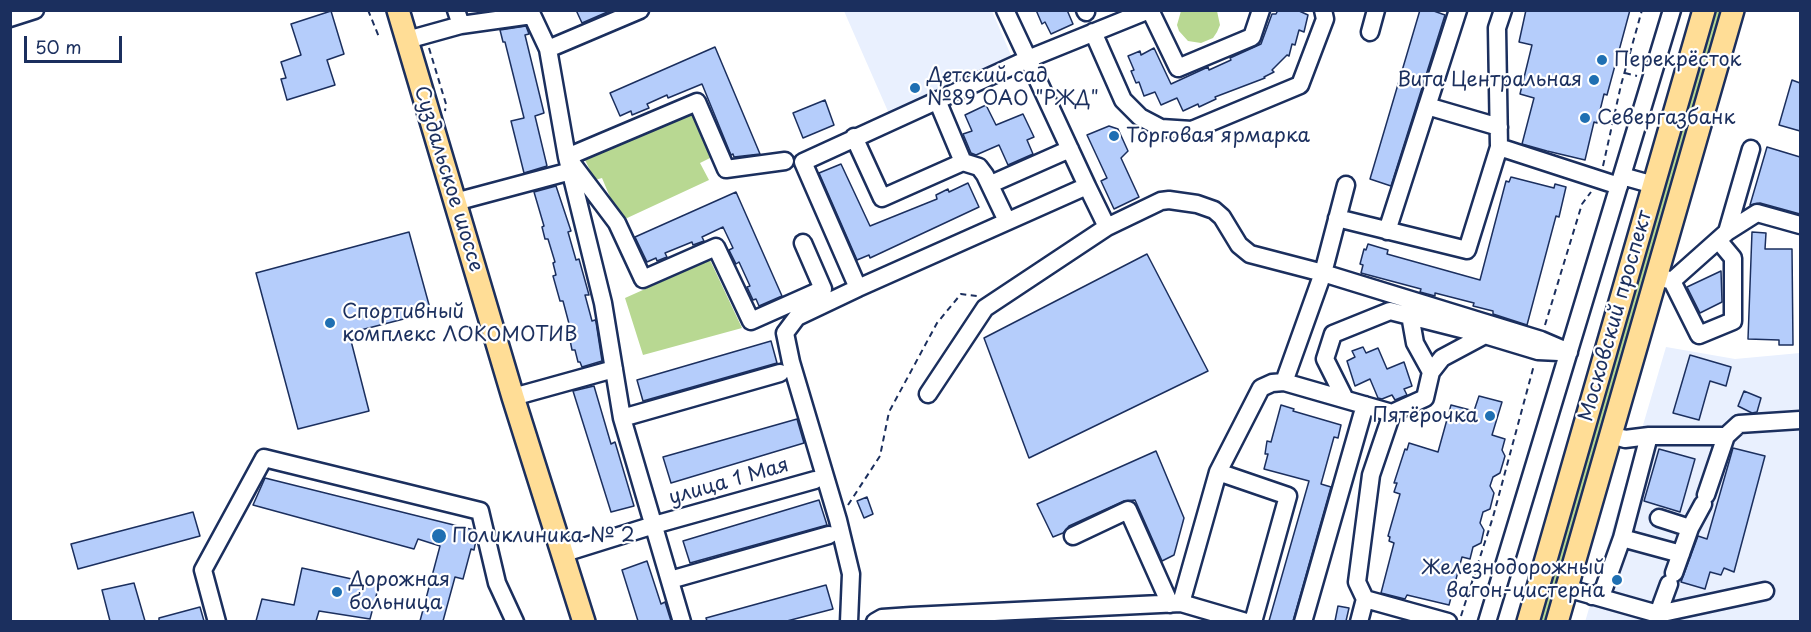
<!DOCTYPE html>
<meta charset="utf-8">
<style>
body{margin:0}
#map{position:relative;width:1811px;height:632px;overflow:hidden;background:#fff;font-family:"Playpen Sans",sans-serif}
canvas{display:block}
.frame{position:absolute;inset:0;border:12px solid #1b2f5e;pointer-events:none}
.scale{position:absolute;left:24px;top:36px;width:98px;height:27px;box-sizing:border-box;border:3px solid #1b2f5e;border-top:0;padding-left:8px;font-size:18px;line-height:21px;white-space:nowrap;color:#1b2f5e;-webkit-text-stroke:4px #fff;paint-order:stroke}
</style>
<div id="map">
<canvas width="1811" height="632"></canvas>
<div class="frame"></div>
<div class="scale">50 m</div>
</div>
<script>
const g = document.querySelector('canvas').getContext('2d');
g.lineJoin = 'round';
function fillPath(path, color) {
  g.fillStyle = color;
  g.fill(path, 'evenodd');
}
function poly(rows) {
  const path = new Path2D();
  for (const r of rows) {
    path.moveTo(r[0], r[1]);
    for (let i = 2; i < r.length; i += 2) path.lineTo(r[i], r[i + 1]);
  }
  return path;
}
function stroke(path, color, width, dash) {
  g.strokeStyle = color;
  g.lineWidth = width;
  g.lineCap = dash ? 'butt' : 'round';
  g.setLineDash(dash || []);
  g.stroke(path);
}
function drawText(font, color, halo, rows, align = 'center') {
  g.font = font + ' "Playpen Sans",sans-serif';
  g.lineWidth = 4.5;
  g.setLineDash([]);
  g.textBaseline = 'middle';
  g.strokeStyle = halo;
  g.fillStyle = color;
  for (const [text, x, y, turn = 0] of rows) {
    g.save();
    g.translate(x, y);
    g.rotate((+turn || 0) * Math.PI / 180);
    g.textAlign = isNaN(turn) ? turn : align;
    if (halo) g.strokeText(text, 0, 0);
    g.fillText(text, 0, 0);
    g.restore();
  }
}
fillPath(poly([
 [844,11,992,11,1013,60,890,116],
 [1666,347,1735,359,1800,353,1800,621,1585,622]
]), '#e9f0fe');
fillPath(poly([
 [1181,11,1217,11,1220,25,1217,32,1213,38,1201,43,1188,41,1179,31,1177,25],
 [1715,11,1721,11,1546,621,1540,621],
 [693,108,714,156,700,163,709,180,625,219,621,218,618,216,602,178,595,180,583,156],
 [710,260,742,328,643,355,625,298]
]), '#b8d892');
const building = poly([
 [576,10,612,10,582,23,576,10],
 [1036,10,1067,10,1073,24,1051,34,1045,22,1042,24,1036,10],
 [1278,10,1297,10,1308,15,1304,32,1299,30,1295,45,1292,44,1289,56,1287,55,1272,70,1274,72,1264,77,1265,78,1215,97,1216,99,1199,107,1198,104,1183,111,1177,98,1161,105,1155,92,1144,96,1139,82,1136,83,1131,71,1134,70,1128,56,1140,51,1141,55,1154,48,1171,84,1208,67,1209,70,1231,60,1230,58,1261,44,1272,14,1276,14,1278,10],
 [1420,10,1431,10,1445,15,1391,186,1370,179,1420,10],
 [1526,10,1630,10,1607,95,1604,94,1597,123,1594,122,1585,160,1547,151,1522,144,1534,98,1520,94,1532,45,1519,42,1526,10],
 [331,11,344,54,327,60,335,85,287,100,281,79,286,78,281,62,301,55,291,24,331,11],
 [526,26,529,34,525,35,544,113,535,116,547,166,524,173,511,121,524,118,505,42,503,42,500,30,526,26],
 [715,47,760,154,734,157,733,154,731,155,702,84,668,98,667,95,647,104,649,108,632,115,631,111,620,116,610,93,715,47],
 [1792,80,1800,83,1800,131,1779,125,1792,80],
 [825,100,834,125,803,138,793,113,825,100],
 [986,105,996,125,1023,114,1034,137,1027,140,1033,154,1008,165,999,145,976,155,971,153,963,134,972,131,965,115,986,105],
 [1109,126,1118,129,1128,151,1121,158,1139,197,1114,209,1101,181,1107,178,1087,135,1109,126],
 [1767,147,1800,157,1800,214,1760,203,1750,205,1767,147],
 [841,164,870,226,937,199,936,195,948,189,949,192,968,183,979,207,870,258,869,255,857,260,819,173,841,164],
 [1511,177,1554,188,1555,184,1566,187,1559,217,1556,216,1527,325,1493,314,1493,311,1473,306,1474,303,1435,293,1435,296,1420,292,1421,289,1361,273,1363,265,1360,264,1364,249,1366,250,1368,244,1388,250,1387,254,1480,280,1506,181,1509,182,1511,177],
 [556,186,571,231,568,232,576,260,579,259,589,295,585,295,592,321,595,320,596,322,602,361,582,367,580,362,578,362,575,350,572,350,569,335,572,335,563,301,560,301,553,276,556,275,553,263,555,262,548,239,545,239,542,227,544,226,534,192,556,186],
 [736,192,782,296,759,306,756,299,753,300,747,287,750,286,739,262,736,264,729,250,733,248,723,227,702,237,704,241,693,245,692,242,665,253,667,257,657,261,656,258,647,262,635,237,736,192],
 [409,232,431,312,349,333,369,411,298,429,256,273,409,232],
 [1752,232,1766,233,1765,249,1792,249,1793,345,1779,345,1779,340,1748,339,1752,232],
 [1147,254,1208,371,1029,458,984,338,1147,254],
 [1721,271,1722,302,1700,313,1687,287,1721,271],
 [771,341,777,363,643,401,637,380,771,341],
 [1363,347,1366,353,1378,348,1387,369,1404,362,1412,386,1404,389,1407,395,1395,400,1392,395,1382,399,1378,398,1370,379,1355,386,1347,361,1355,357,1352,351,1363,347],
 [1690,355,1731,367,1726,386,1710,381,1699,420,1673,413,1690,355],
 [594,386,611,444,615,442,634,506,611,512,573,391,594,386],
 [1744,391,1761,398,1757,412,1752,413,1738,406,1744,391],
 [1479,396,1502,402,1492,435,1505,439,1502,450,1505,456,1500,473,1493,477,1490,486,1494,493,1490,509,1483,512,1480,523,1484,530,1481,543,1473,547,1470,559,1462,557,1449,605,1407,595,1405,599,1381,593,1394,543,1389,541,1390,537,1388,536,1400,494,1394,492,1397,483,1394,483,1405,449,1407,450,1409,443,1438,452,1451,405,1474,411,1479,396],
 [1281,405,1294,409,1293,411,1341,425,1338,438,1334,437,1321,484,1331,487,1293,621,1269,621,1309,481,1264,469,1268,454,1265,454,1267,441,1271,442,1281,405],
 [797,419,804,443,671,483,663,457,797,419],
 [1733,448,1765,456,1734,572,1724,568,1721,575,1710,572,1705,589,1681,582,1698,536,1707,539,1733,448],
 [1659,449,1695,459,1680,512,1644,501,1659,449],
 [1156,451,1184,518,1174,555,1162,561,1135,500,1124,501,1069,526,1063,533,1053,537,1037,504,1156,451],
 [265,478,474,530,476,540,474,550,471,549,463,579,455,577,443,621,420,621,440,546,418,539,414,549,253,505,265,478],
 [867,497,873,514,864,518,857,501,867,497],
 [819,500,827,525,690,563,683,541,819,500],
 [193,512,200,536,78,569,71,544,193,512],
 [647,561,661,604,665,602,671,621,638,621,622,570,647,561],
 [302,568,379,585,370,619,319,611,316,621,256,621,262,599,294,605,302,568],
 [134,583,145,621,110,621,102,590,134,583],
 [826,585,833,609,787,621,707,621,706,618,826,585],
 [1338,606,1349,608,1346,621,1335,621,1338,606],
 [200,607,204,621,159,621,159,618,200,607]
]);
fillPath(building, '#b5cdfb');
stroke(building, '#1b2f5e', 1.5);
const minor = poly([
 [456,10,461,25],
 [1005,10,1028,59,1087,186,858,288,803,162,1028,59,1149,10],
 [1085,10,1086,12],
 [1150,10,1178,68,1252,37,1261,10],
 [10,18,35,10],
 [1093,32,1123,100,1140,117,1161,128,1192,130,1300,85,1325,19,1323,10],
 [1370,32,1376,10],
 [407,40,461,25,532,15,548,49,640,10],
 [548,49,567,157,603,303,622,418,682,622],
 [1427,106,1499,127],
 [854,137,882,198,963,162,937,100],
 [1499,147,1619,186],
 [567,157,697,102,726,169,785,161],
 [571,162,617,223,643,279,716,247,751,321,823,289,803,243],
 [963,162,979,167,985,175,1007,221],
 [1622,176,1654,185],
 [991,184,1070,149],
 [455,202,571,171],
 [1337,218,1467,250,1499,147,1497,28,1503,10],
 [1107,227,1161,201,1169,200,1197,204,1214,210,1222,217,1239,245,1250,254,1323,273,1541,340,1569,352],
 [1387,231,1458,10],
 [1727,232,1751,149],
 [1656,276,1672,281,1699,335,1733,321,1733,258,1718,240],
 [1672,281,1727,232,1757,213,1800,225],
 [1410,315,1415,343,1431,372],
 [1284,382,1323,273,1346,185],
 [928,394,985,308,1107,227,1087,186],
 [513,397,614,369],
 [1345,399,1325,359,1333,334,1390,311,1485,335],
 [622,418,780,373],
 [1611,435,1625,439,1649,436,1726,436],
 [1218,472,1261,388,1272,383,1284,382,1392,413,1425,398,1431,372,1442,358,1485,335,1538,351,1559,352],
 [1706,495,1726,436,1739,424,1800,420],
 [1659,518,1690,528],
 [1073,536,1128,510,1170,604],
 [1622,538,1681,554],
 [561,554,654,525,815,480],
 [1674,573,1690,528,1703,504],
 [670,580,829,535],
 [1669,584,1658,614,1765,591],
 [1566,588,1658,614],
 [1592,596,1603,591,1622,538,1649,436],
 [1365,599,1448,622],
 [1181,603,1218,472,1288,496,1253,622],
 [911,616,1181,603,1246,622],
 [217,622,203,570,264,458,480,511,497,583,515,622],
 [849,622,851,574,838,520,791,362,785,333,797,317,858,288],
 [875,622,882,618,911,616,913,622],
 [1303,622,1365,405],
 [1359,622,1365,599,1357,582,1371,475,1392,413],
 [1487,622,1672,10]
]);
const major = poly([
 [398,10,513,397,584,622],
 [1528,622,1704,10],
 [1557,622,1733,10]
]);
stroke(minor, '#1b2f5e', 21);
stroke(major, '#1b2f5e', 26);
stroke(poly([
 [368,10,379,37],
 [429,48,446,104,445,111],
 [1625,73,1637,76],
 [1603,166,1621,85,1642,10],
 [1545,325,1582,204,1591,192],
 [848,505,880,456,889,412,937,323,961,294,977,296],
 [1461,616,1493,517,1534,365]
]), '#1b2f5e', 2, [6, 4.5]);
stroke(minor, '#fff', 16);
stroke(major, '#ffdd96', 21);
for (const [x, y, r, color] of [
 [1602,60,6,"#1f6fb2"],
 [1594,80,6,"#1f6fb2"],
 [915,88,6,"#1f6fb2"],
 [1585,118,6,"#1f6fb2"],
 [1114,136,6,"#1f6fb2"],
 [330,323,6,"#1f6fb2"],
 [1490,416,6,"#1f6fb2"],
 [439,536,8,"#1f6fb2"],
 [1617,580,6,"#1f6fb2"],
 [337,592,6,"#1f6fb2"]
]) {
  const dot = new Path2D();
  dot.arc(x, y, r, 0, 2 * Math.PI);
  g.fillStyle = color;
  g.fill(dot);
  stroke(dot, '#fff', 2);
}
drawText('20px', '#1b2f5e', '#fff', [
 ["Перекрёсток",1614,60],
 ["Детский сад",927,76],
 ["№89 ОАО \"РЖД\"",927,99],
 ["Вита Центральная",1582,80,"right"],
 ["Севергазбанк",1597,118],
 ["Торговая ярмарка",1126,136],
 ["Спортивный",342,312],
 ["комплекс ЛОКОМОТИВ",342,335],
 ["Пятёрочка",1478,416,"right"],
 ["Поликлиника № 2",452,536],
 ["Железнодорожный",1605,568,"right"],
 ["вагон-цистерна",1605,591,"right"],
 ["Дорожная",349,580],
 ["больница",349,603]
], 'left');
drawText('20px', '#1b2f5e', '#fff', [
 ["Суздальское шоссе",448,179,73],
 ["Московский проспект",1616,316,-74],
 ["улица 1 Мая",729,482,-16]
]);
</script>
